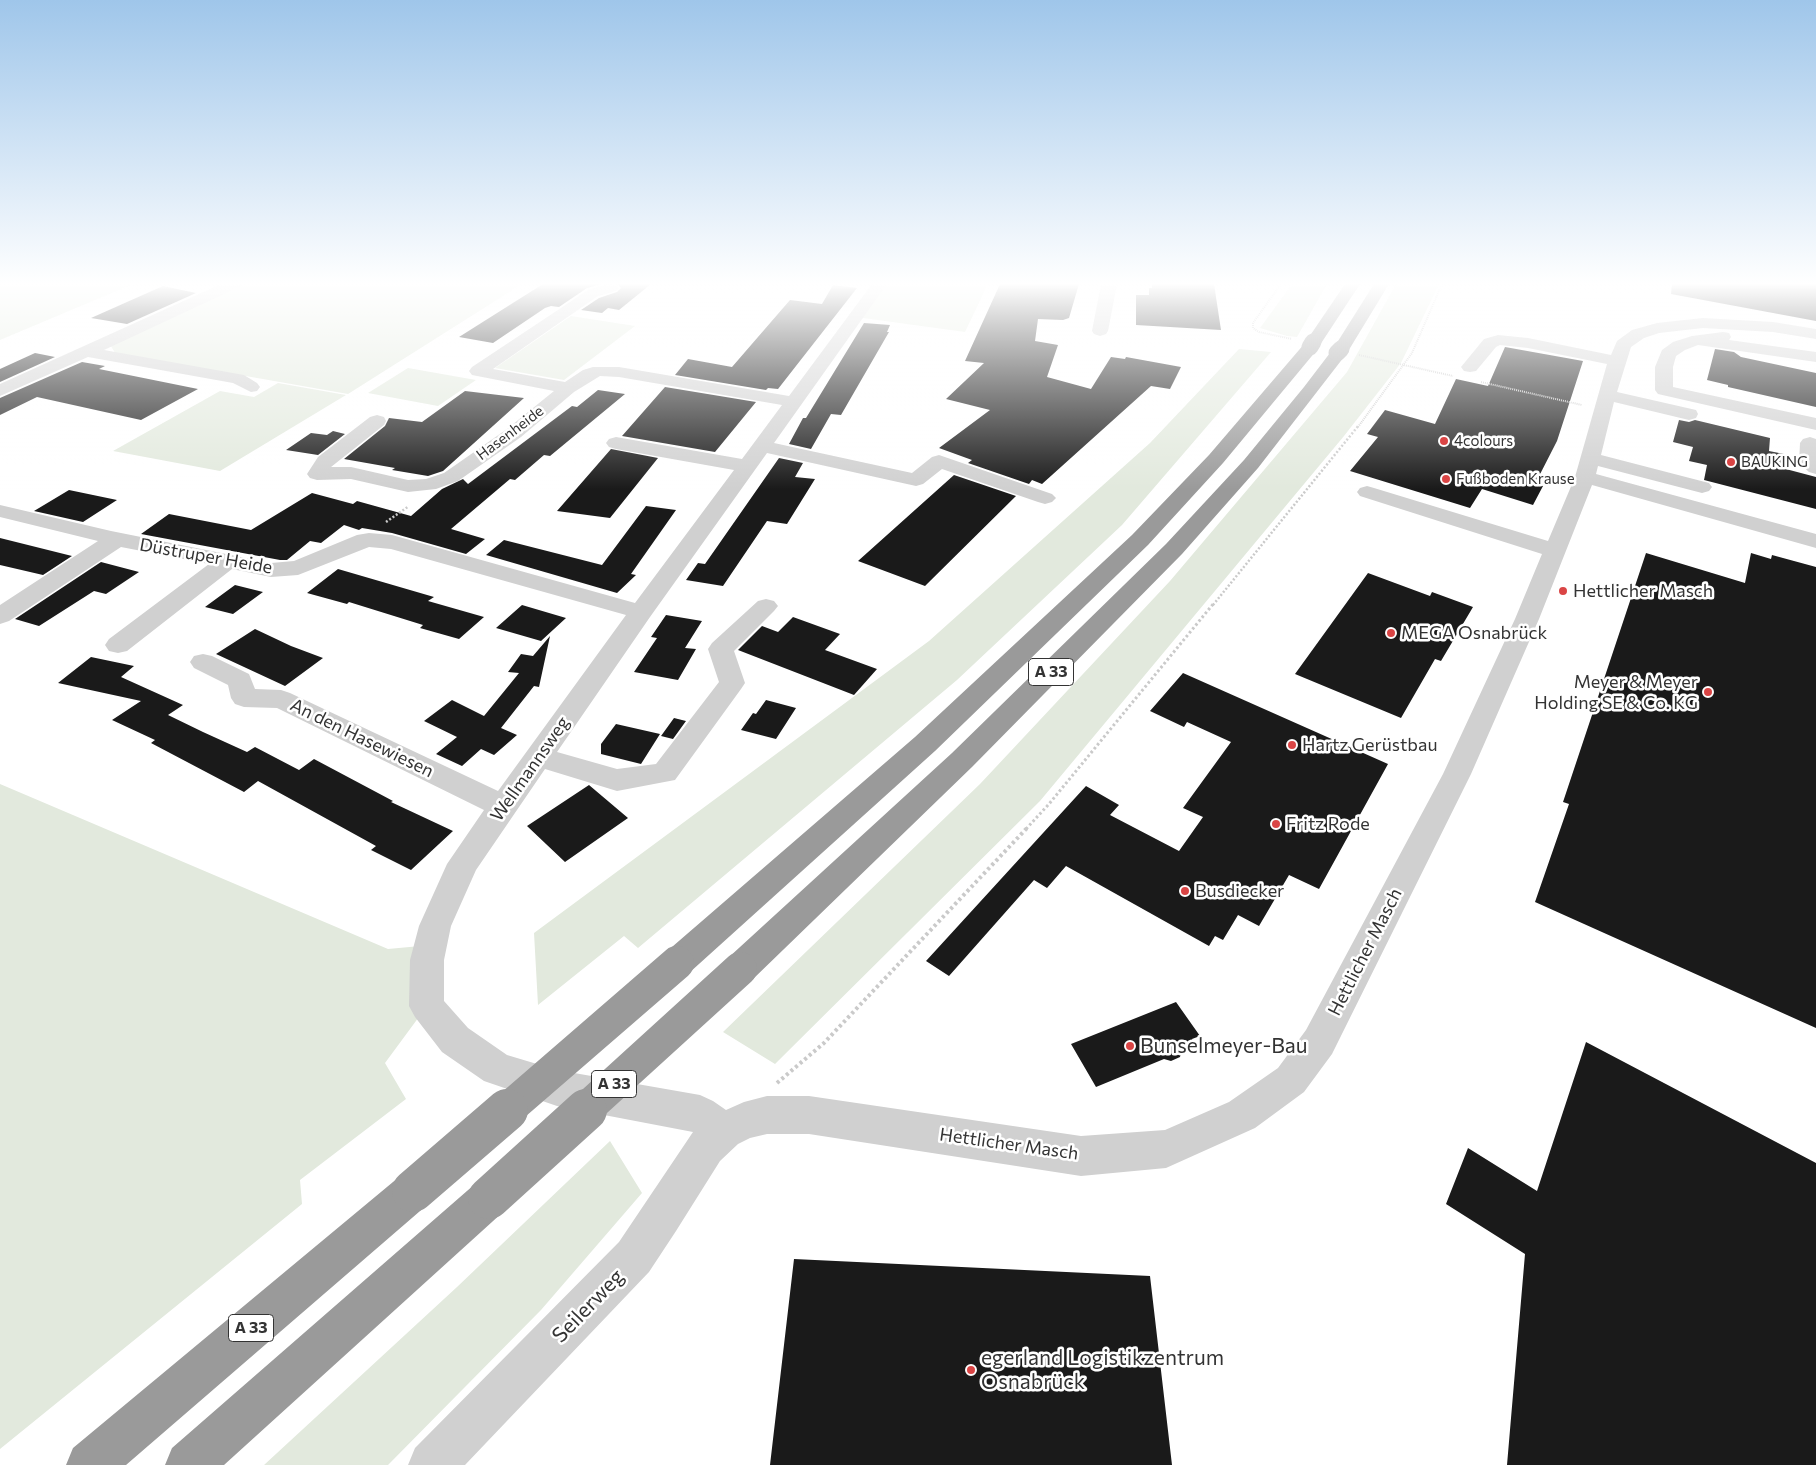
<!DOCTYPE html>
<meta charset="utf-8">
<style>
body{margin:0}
canvas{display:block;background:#fff}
</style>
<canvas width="1816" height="1465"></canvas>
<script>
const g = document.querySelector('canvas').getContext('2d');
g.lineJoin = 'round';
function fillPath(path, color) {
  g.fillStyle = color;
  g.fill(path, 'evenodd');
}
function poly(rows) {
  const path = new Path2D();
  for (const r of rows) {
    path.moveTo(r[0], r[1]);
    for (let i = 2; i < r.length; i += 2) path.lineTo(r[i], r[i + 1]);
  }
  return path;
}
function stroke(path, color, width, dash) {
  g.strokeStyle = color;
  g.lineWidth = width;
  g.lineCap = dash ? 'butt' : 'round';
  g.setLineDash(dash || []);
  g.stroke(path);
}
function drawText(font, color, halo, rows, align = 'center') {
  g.font = font + ' Commissioner,sans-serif';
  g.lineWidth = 5;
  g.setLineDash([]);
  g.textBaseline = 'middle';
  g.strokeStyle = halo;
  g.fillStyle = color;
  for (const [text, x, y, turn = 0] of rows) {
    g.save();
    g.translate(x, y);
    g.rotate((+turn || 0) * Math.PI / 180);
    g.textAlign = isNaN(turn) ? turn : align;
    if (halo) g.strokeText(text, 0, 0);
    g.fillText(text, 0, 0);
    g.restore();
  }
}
fillPath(poly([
 [0,284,133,284,0,340],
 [244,284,522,284,348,394,115,353,111,346],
 [880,284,988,284,965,332,856,317],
 [1292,284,1327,284,1297,337,1287,336,1260,328],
 [1396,284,1439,284,1401,363,1344,436,1040,801,775,1064,723,1032,980,784,1170,581,1347,372],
 [571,316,635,326,564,380,495,368],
 [1239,349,1271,352,1122,525,957,680,638,948,624,936,538,1005,534,933,929,641,1150,443],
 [408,368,476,380,438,406,368,393],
 [278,383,346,395,220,471,113,451,220,391,254,397],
 [0,784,388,949,431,945,427,1006,385,1063,406,1099,300,1180,302,1204,0,1449],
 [610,1141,642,1193,541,1310,388,1465,264,1465,457,1287]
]), '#e2e9dd');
fillPath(poly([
 [543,284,601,284,587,288,559,307,551,306,545,308,493,343,459,337],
 [618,284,651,284,619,310,608,308,602,313,581,310,599,298,617,292,621,288],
 [1000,284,1079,284,1069,318,1063,320,1038,319,1035,341,1058,345,1047,377,1091,389,1111,357,1125,359,1126,357,1181,367,1170,389,1151,386,1042,484,1032,480,1029,484,968,463,972,460,939,448,990,410,946,399,984,363,965,361],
 [1152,284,1214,284,1221,330,1136,325,1136,295,1149,295,1149,288,1152,288],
 [1672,284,1816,284,1816,321,1671,294],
 [833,285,857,288,778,389,768,388,766,390,675,375,688,359,732,367,790,300,822,304],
 [163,286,196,293,127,324,91,318],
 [864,323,890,325,887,332,889,332,841,415,831,414,811,449,789,444,803,418,806,418],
 [1505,347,1583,361,1557,441,1535,484,1543,486,1533,505,1482,489,1470,508,1350,471,1378,437,1367,434,1385,410,1435,424,1456,379,1488,386],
 [1715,349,1734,352,1741,357,1816,373,1816,407,1728,387,1728,385,1707,380],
 [35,353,55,357,0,382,0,369],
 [82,362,105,366,99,369,198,389,141,420,37,397,0,415,0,398],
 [665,387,756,402,715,452,622,436],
 [598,390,625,394,550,456,544,455,515,480,510,479,451,529,485,539,466,554,392,533,362,528,359,530,344,525,321,543,310,541,287,560,280,560,141,534,169,514,251,530,312,493,353,504,357,501,411,516,442,489,463,479,468,484,572,406,577,407],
 [465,391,524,398,443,471,428,476,392,470,395,468,344,459,385,426,389,418,422,422],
 [1679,420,1689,422,1695,420,1770,438,1769,451,1784,454,1782,468,1816,477,1816,509,1704,480,1707,465,1689,461,1693,447,1673,442],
 [333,431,345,434,318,455,286,450,311,433,327,435],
 [611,449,658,458,610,518,557,511],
 [779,458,803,463,795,477,815,479,787,524,767,521,723,586,686,580,698,563,705,564],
 [954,475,1016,496,925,586,858,561],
 [69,490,117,500,83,522,34,511],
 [646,506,676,510,631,574,636,575,617,593,486,555,504,540,602,565],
 [0,538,72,556,43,575,0,565],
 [1646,553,1745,583,1751,553,1771,559,1772,555,1816,567,1816,1028,1535,902,1569,804,1563,802],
 [101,562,139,572,106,594,94,591,39,626,15,619],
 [338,569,434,597,428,601,484,617,459,639,420,628,423,625,349,602,347,604,307,593],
 [1368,573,1430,596,1432,592,1473,607,1441,661,1435,659,1401,718,1295,674],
 [235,585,263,592,233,614,205,607],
 [522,605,566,618,541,641,496,628],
 [666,615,702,621,685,648,696,649,678,680,634,672,657,638,651,637],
 [793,617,840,634,825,650,877,669,854,695,738,650,762,626,778,632],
 [255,629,291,646,323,658,285,686,216,654],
 [550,636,539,687,534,686,501,728,517,735,494,755,481,749,462,766,436,754,457,737,424,721,452,700,484,716,519,673,508,672,521,654,533,656],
 [91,657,134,666,121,677,183,705,168,715,203,732,247,752,255,747,299,770,314,759,393,801,391,802,453,831,411,870,371,850,376,846,258,781,244,792,151,743,155,740,112,720,141,701,58,683],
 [1183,673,1388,764,1319,889,1289,875,1259,926,1238,915,1223,940,1215,936,1209,946,1066,866,1047,888,1034,880,949,976,926,961,1086,786,1119,805,1110,815,1179,851,1203,817,1183,808,1231,742,1187,722,1184,727,1150,711],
 [766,700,796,708,776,739,741,730,753,713,756,714],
 [674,718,686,721,673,739,661,736],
 [616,724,660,734,641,764,601,754,601,744],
 [589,785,628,818,565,862,527,826],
 [1176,1002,1200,1036,1192,1039,1194,1044,1182,1049,1180,1057,1171,1061,1164,1059,1096,1087,1071,1044],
 [1586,1042,1816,1163,1816,1465,1507,1465,1525,1254,1446,1204,1468,1148,1537,1191],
 [794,1259,1150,1276,1172,1465,770,1465]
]), '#1a1a1a');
stroke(poly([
 [1281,284,1253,323,1253,328,1259,332,1292,339],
 [1359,355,1453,376],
 [1481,382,1582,405],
 [1358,427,1412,353,1442,284]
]), '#cacaca', 2, [1, 1]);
stroke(poly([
 [386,522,409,506],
 [1213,605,1359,425]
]), '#cacaca', 2.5, [2, 2]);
stroke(poly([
 [1026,829,1049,804,1214,603]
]), '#cacaca', 3, [2.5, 2.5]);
stroke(poly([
 [777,1083,824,1043,1027,828]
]), '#cacaca', 4, [3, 3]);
fillPath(poly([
 [221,284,241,284,239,287,104,350,244,375,257,383,260,387,257,391,251,392,233,383,88,357,0,396,0,384,221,284],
 [608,284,616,285,619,288,616,291,598,296,493,369,565,382,583,370,593,367,619,367,789,396,872,284,887,284,774,443,912,473,932,457,939,455,1052,494,1056,498,1052,502,1045,504,1038,502,942,469,923,484,916,486,767,453,650,617,557,752,617,769,656,764,719,682,708,649,712,643,758,601,766,599,774,601,778,606,774,611,734,651,745,683,741,689,675,780,617,791,545,769,476,870,451,926,444,960,444,1001,468,1028,507,1055,557,1070,700,1095,713,1101,726,1110,744,1102,767,1096,809,1096,1081,1136,1165,1130,1229,1102,1278,1068,1306,1030,1443,774,1515,619,1542,554,1360,496,1357,492,1360,488,1367,486,1374,488,1548,541,1575,477,1607,364,1528,348,1500,345,1496,347,1476,371,1470,372,1464,371,1461,367,1484,339,1498,335,1528,338,1611,355,1617,341,1632,330,1657,323,1703,318,1773,322,1816,329,1816,339,1773,332,1703,328,1659,333,1644,338,1631,347,1617,392,1696,410,1698,414,1696,418,1689,420,1614,402,1601,455,1709,483,1712,487,1709,491,1702,493,1598,466,1596,474,1816,534,1816,548,1592,485,1539,619,1471,774,1332,1054,1304,1092,1255,1128,1166,1168,1081,1176,809,1134,767,1134,750,1138,738,1144,720,1161,676,1231,649,1272,465,1465,408,1465,415,1448,619,1242,693,1132,557,1106,484,1081,442,1052,415,1017,409,1006,410,960,419,926,447,864,484,810,277,708,244,707,235,704,231,698,228,685,194,668,190,662,194,656,203,654,212,656,249,674,255,689,281,690,290,693,498,791,626,615,391,549,369,547,298,575,271,577,232,569,127,651,118,653,109,651,105,645,109,639,209,564,121,547,9,621,0,624,0,605,98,541,0,517,0,505,111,531,271,563,294,561,357,535,369,533,392,535,635,603,734,470,616,449,609,447,606,443,609,439,616,437,742,459,782,405,619,377,600,376,574,392,521,437,458,481,436,489,408,492,351,479,317,480,310,478,307,474,318,457,370,417,377,415,384,417,386,421,384,425,331,467,351,467,408,480,426,479,444,473,507,429,554,391,472,375,469,371,472,367,588,290,608,284],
 [1101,284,1117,284,1108,331,1106,334,1100,336,1094,334,1092,331,1101,284],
 [1723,332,1729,333,1731,337,1729,340,1816,352,1816,362,1698,345,1685,350,1676,356,1673,367,1673,387,1816,418,1816,430,1658,394,1655,390,1655,367,1662,350,1673,342,1692,336,1723,332],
 [1810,437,1816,439,1816,474,1809,472,1799,463,1800,443,1803,439,1810,437]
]), '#d0d0d0');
fillPath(poly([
 [1345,284,1360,284,1316,351,1223,463,1148,545,935,751,689,973,677,978,665,973,660,963,665,953,915,737,1132,535,1209,455,1305,343,1345,284],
 [1374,284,1389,284,1347,353,1258,468,1182,554,972,767,752,980,740,984,728,980,723,969,728,958,952,753,1166,544,1244,460,1304,387,1333,349,1374,284],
 [413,1171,427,1177,433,1191,427,1205,126,1465,66,1465,73,1448,399,1177,413,1171],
 [489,1178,503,1184,509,1198,503,1212,224,1465,165,1465,172,1448,475,1184,489,1178]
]), '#9a9a9a');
stroke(poly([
 [1310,347,1313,342],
 [1337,353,1341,349]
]), '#9a9a9a', 17);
stroke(poly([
 [506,1111,677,963],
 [584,1111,740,969]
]), '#9a9a9a', 34);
stroke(poly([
 [413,1191,507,1110],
 [489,1198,586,1110]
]), '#9a9a9a', 42);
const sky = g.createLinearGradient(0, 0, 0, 489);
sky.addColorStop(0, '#9fc6ea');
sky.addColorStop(0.58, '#fff');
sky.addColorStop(1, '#ffffff00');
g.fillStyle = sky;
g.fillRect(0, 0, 1816, 489);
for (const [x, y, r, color] of [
 [1444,441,5,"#da4545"],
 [1731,462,5,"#da4545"],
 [1446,479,5,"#da4545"],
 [1563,591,5,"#da4545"],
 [1391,633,5,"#da4545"],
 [1708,692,5,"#da4545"],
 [1292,745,5,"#da4545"],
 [1276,824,5,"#da4545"],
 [1185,891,5,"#da4545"],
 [1130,1046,5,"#da4545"],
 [971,1370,5,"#da4545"]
]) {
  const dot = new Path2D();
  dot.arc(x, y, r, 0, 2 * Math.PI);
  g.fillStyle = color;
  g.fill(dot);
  stroke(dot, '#fff', 2);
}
drawText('15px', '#333', '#fff', [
 ["Hasenheide",510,433,-37]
]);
drawText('15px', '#333', '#fff', [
 ["4colours",1454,441],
 ["BAUKING",1741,462],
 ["Fußboden Krause",1456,479]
], 'left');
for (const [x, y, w] of [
 [1051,672,45],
 [614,1084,45],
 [251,1328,45]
]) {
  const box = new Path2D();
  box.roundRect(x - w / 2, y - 13.5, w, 27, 4);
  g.fillStyle = '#fff';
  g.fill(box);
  stroke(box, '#333', 1);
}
drawText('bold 16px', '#333', null, [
 ["A 33",1051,672],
 ["A 33",614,1084],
 ["A 33",251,1328]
]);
drawText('18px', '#333', '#fff', [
 ["Düstruper Heide",206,556,10],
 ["An den Hasewiesen",362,738,26],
 ["Wellmannsweg",530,769,-55],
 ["Hettlicher Masch",1365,952,-63],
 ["Hettlicher Masch",1009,1144,8]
]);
drawText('18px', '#333', '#fff', [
 ["Hettlicher Masch",1573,591],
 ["MEGA Osnabrück",1401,633],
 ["Meyer & Meyer",1698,682,"right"],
 ["Holding SE & Co. KG",1698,703,"right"],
 ["Hartz Gerüstbau",1302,745],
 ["Fritz Rode",1286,824],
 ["Busdiecker",1195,891]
], 'left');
drawText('21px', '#333', '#fff', [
 ["Bunselmeyer-Bau",1140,1046],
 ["egerland Logistikzentrum",981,1358],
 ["Osnabrück",981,1382]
], 'left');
drawText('21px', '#333', '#fff', [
 ["Seilerweg",588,1306,-46]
]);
</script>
